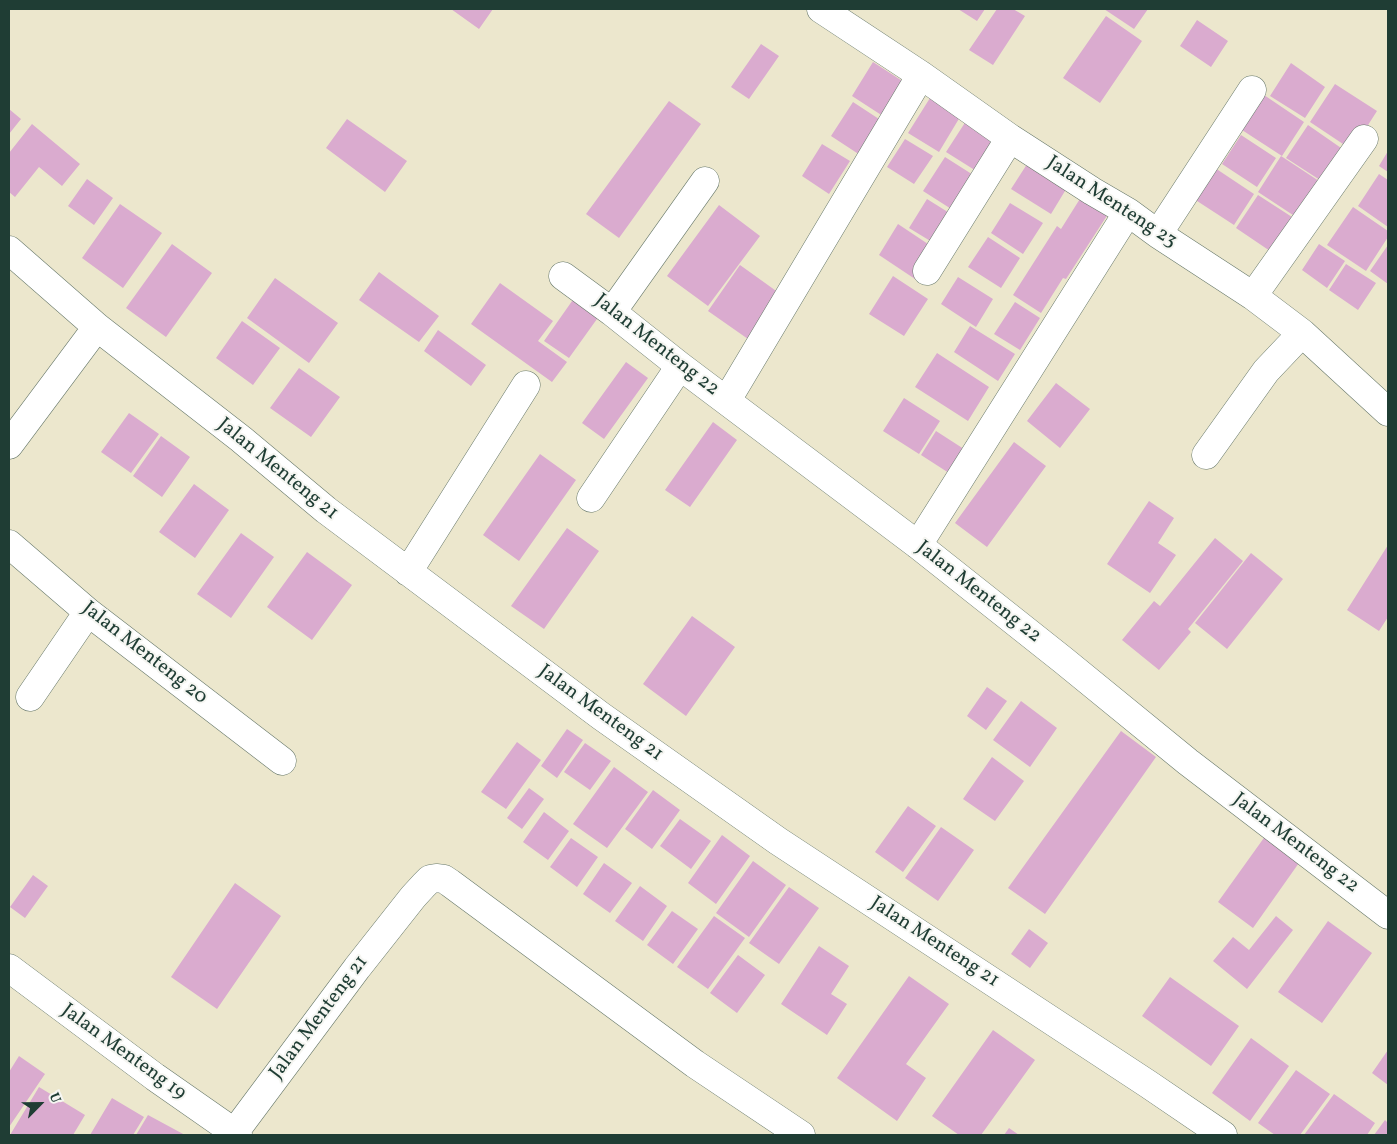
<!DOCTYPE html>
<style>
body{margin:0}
#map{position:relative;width:1397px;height:1144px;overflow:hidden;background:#ece7cd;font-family:Vollkorn,serif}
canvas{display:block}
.frame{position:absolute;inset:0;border:10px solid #1f3d34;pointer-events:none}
.north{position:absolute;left:15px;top:1079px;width:50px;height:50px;-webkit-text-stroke:4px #f6f6f2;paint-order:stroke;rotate:67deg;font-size:14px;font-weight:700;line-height:20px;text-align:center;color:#1f3d34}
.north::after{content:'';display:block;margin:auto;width:18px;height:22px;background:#1f3d34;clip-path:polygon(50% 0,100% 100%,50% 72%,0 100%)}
</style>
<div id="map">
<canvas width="1397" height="1144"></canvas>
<div class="frame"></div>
<div class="north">U</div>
</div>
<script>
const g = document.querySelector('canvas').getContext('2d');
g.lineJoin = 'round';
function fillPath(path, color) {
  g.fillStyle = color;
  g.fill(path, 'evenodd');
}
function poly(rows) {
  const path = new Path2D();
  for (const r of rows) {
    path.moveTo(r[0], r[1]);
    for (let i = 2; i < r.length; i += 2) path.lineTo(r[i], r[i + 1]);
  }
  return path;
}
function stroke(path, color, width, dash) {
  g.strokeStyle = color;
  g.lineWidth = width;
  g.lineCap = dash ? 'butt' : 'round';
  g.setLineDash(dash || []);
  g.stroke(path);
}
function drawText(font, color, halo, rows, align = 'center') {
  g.font = font + ' Vollkorn,serif';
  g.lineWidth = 4;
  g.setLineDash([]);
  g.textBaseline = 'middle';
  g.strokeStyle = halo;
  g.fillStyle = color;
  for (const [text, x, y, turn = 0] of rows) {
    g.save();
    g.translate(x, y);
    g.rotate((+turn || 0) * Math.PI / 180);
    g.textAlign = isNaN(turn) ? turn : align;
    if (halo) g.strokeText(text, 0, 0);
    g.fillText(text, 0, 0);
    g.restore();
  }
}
fillPath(poly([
 [451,9,493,9,479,29],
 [958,9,985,9,977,21],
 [997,9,1013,9,1025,16,993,65,969,50],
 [1104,9,1148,9,1134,29],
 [1106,16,1142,41,1100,103,1063,78],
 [1197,20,1228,41,1211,67,1180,46],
 [761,44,779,56,749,99,731,87],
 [873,62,910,86,889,120,852,96],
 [1291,63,1325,87,1305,118,1270,96],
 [1335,84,1377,111,1352,150,1310,122],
 [1264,95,1304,122,1282,156,1242,130],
 [930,98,960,117,939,152,908,133],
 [669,101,701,124,619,238,586,214],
 [853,102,882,121,860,155,831,136],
 [9,109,21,119,9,134],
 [968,118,1002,140,981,174,946,152],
 [347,119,407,161,385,192,326,148],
 [32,124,80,164,62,186,39,167,15,197,9,192,9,153],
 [1308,125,1344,150,1323,182,1286,158],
 [1241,135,1276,158,1257,187,1222,164],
 [905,139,933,156,914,184,887,167],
 [822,144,850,161,829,194,802,176],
 [1388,151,1388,172,1379,166],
 [1281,156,1322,183,1299,219,1258,192],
 [945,157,978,178,956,212,923,191],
 [1029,161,1068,186,1051,214,1011,189],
 [1215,168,1254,194,1234,225,1194,199],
 [1379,174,1388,180,1388,227,1358,206],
 [87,179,113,198,94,225,68,206],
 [1083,194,1110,211,1066,279,1063,278,1041,313,1013,295,1057,226,1061,229],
 [1258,195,1292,217,1270,251,1236,228],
 [927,199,951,214,932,242,909,228],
 [1010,203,1043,223,1023,254,991,233],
 [120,204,162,233,123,288,82,258],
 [719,205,760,236,708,306,667,276],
 [1353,207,1388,231,1388,237,1366,271,1327,245],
 [898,224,937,250,918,281,879,255],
 [988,237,1020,258,1001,288,968,267],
 [172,244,212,273,166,337,126,308],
 [1319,244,1345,261,1327,288,1302,270],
 [1388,245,1388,284,1370,271],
 [1346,264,1376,283,1358,310,1329,290],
 [740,265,779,293,748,339,708,311],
 [379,272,439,316,419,342,359,300],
 [893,276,928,299,904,336,869,314],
 [958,277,993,299,976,327,941,304],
 [275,278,338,323,309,363,247,318],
 [500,283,553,321,538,341,567,362,552,382,471,324],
 [577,294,602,312,569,358,544,341],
 [1015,302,1040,318,1020,350,994,334],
 [242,321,280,348,253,385,216,358],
 [970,326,1015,354,998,381,954,352],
 [438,330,486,365,471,386,424,351],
 [937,353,989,387,968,421,915,387],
 [626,362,648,378,604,439,582,423],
 [299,368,340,397,311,437,270,408],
 [1056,383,1090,409,1060,448,1027,421],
 [904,398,940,421,919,454,883,431],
 [129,413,159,434,131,473,101,452],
 [713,422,737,440,690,507,665,490],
 [936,431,967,451,952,475,921,455],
 [161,436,190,457,162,497,133,476],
 [1014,442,1046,466,987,547,955,523],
 [540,454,576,480,519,561,483,535],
 [194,484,229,510,195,558,159,532],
 [1149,501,1174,518,1158,543,1176,555,1150,593,1107,564],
 [567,528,599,551,544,629,511,606],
 [241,533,274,557,231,618,197,594],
 [1215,538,1243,561,1188,629,1191,632,1159,670,1122,640,1154,601,1160,606],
 [1388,545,1388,617,1379,631,1347,610],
 [307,552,352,585,312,640,267,607],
 [1251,553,1283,579,1227,649,1195,623],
 [692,616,735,647,686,716,643,684],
 [987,687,1007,701,986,730,967,716],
 [1021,701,1057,728,1030,767,993,740],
 [567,729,583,740,557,778,541,766],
 [1121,731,1156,757,1045,914,1008,888],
 [517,742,541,760,506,809,481,792],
 [585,743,611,761,590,790,564,772],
 [992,757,1024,781,995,821,963,799],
 [614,767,648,792,607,848,573,824],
 [529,788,544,799,522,829,507,818],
 [653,790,680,810,652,849,625,829],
 [908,806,936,826,903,872,875,852],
 [544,812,569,831,548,860,523,842],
 [680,819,711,841,691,869,660,846],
 [941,827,974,850,938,901,905,878],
 [722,835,750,856,716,904,688,883],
 [1266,835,1301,860,1253,928,1218,902],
 [571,838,598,857,577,887,550,867],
 [753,861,786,885,749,937,716,913],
 [604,863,632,883,610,913,583,894],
 [33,875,48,886,25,918,10,907],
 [235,883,281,916,217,1009,171,977],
 [640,886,667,906,643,941,615,921],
 [789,887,819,908,779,964,749,943],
 [672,911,698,929,673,964,647,945],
 [714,916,745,938,708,989,677,967],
 [1276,916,1293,930,1247,989,1213,961,1233,937,1249,950],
 [1328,921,1372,953,1322,1023,1278,992],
 [1029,929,1048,943,1030,968,1011,954],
 [819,946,849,966,831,994,847,1004,827,1035,781,1004],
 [738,955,765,975,737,1013,710,993],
 [909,976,949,1004,906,1064,926,1078,897,1121,837,1078],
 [1170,977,1239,1026,1211,1066,1142,1016],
 [993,1030,1035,1060,981,1135,959,1135,932,1116],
 [1251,1038,1289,1066,1250,1121,1212,1093],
 [1388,1050,1388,1085,1372,1073],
 [19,1056,45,1074,9,1127,9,1072],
 [1296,1070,1330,1094,1300,1135,1275,1135,1258,1123],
 [39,1087,85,1115,73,1135,10,1135],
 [1334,1094,1375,1123,1367,1135,1304,1135],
 [112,1098,144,1117,133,1135,90,1135],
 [148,1115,185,1135,136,1135],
 [1385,1120,1388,1123,1388,1135,1374,1135],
 [1009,1128,1019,1135,1004,1135]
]), '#daabcf');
const minor = poly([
 [821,9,921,75,1010,138,1092,191,1128,212,1158,234,1253,296,1302,333,1388,412],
 [1158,234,1252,90],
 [9,250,97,327,241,439,326,510,601,716,778,841,1148,1084,1223,1135],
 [927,271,1010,138],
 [563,276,612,312,680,366,918,545,1063,660,1188,762,1388,915],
 [1253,296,1364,139],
 [612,312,705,181],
 [727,400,921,75],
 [9,445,97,327],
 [1206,455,1266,371,1302,333],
 [591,498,680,366],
 [9,544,88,612,282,761],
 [918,545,1128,212],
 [408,572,526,385],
 [30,697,88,612],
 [9,968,155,1077,238,1135],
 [234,1133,357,968,413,897,424,885,430,879,436,878,444,879,450,883,695,1064,801,1135]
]);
stroke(minor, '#67786a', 29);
stroke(minor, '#fff', 28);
drawText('20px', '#1f3d34', '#f6f6f2', [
 ["Jalan Menteng 23",1111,203,33],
 ["Jalan Menteng 22",656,346,38],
 ["Jalan Menteng 21",277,470,39],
 ["Jalan Menteng 22",978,593,38],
 ["Jalan Menteng 20",144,654,38],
 ["Jalan Menteng 21",600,714,36],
 ["Jalan Menteng 22",1295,844,37],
 ["Jalan Menteng 21",934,943,33],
 ["Jalan Menteng 21",320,1018,-53],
 ["Jalan Menteng 19",123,1053,36]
]);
</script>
